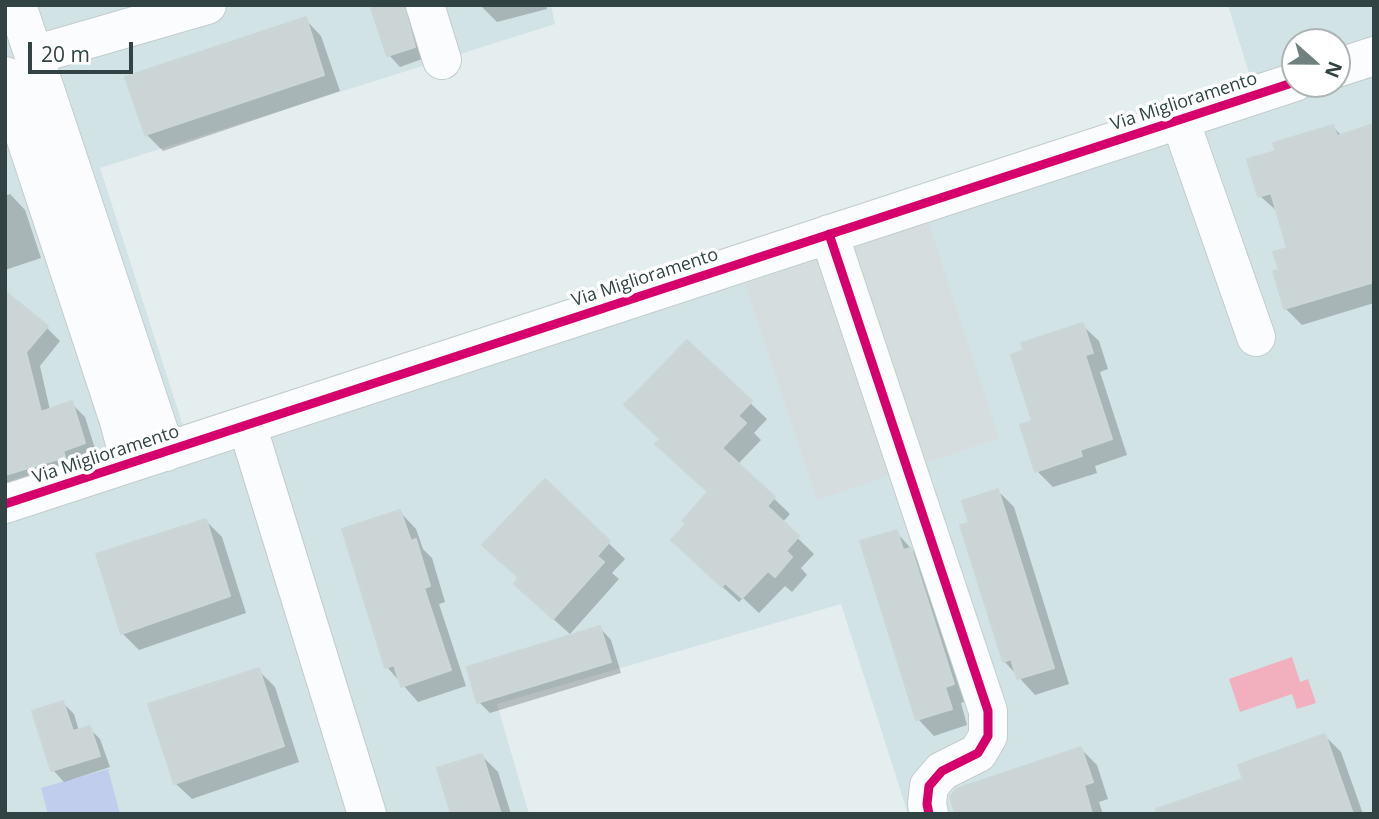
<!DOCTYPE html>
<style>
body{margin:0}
#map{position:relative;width:1379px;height:819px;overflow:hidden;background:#e5eeef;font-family:"Open Sans",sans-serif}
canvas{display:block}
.frame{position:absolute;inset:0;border:7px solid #314443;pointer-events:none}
.north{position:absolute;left:1281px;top:28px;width:70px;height:70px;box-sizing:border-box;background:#fff;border:2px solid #adb4b4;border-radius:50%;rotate:111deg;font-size:19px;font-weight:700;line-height:28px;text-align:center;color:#314443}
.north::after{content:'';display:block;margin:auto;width:24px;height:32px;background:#70807f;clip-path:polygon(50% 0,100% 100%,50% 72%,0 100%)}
.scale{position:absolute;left:28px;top:42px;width:105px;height:32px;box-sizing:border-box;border:4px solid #314443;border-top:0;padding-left:9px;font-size:21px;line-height:24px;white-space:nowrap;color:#314443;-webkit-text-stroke:5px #fff;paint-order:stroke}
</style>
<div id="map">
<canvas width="1379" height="819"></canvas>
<div class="frame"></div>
<div class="north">N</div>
<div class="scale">20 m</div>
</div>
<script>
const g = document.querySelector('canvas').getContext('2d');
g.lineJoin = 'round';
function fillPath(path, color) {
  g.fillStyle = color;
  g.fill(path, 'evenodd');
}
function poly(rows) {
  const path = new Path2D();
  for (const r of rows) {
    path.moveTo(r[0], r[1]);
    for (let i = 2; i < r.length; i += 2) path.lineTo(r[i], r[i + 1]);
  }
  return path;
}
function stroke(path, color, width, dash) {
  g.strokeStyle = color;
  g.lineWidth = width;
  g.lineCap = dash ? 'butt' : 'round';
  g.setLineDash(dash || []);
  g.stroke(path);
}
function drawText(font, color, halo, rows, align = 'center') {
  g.font = font + ' "Open Sans",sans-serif';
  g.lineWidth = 7;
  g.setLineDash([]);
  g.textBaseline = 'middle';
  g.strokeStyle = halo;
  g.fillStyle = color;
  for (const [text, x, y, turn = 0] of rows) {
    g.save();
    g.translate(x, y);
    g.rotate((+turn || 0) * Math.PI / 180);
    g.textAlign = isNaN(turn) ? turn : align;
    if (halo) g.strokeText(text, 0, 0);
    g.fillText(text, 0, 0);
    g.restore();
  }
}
fillPath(poly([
 [5,5,551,5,555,24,100,168,184,429,1251,80,1228,5,1374,5,1374,814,908,814,841,604,497,704,529,814,5,814],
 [1295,42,1337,42,1337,84,1295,84]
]), '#d1e3e4');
fillPath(poly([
 [108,769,120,814,48,814,41,788]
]), '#c1cded');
fillPath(poly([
 [928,222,999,438,817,500,745,284]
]), '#d5ddde');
fillPath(poly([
 [1292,657,1300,682,1308,679,1316,703,1297,709,1292,694,1240,712,1229,679]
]), '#f2b0bf');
fillPath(poly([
 [371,5,418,5,425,58,400,67,389,55],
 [546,5,547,9,497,22,480,5],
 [305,19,321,36,340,91,163,151,146,134],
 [1374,126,1374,303,1302,325,1286,309,1275,273,1281,271,1289,249,1278,212,1260,196,1278,152,1333,127,1342,136],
 [10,194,25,210,41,258,5,270,5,196],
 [5,314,46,327,60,341,40,366,50,410,71,403,85,417,98,458,5,494],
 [1082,325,1099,341,1108,369,1100,372,1127,455,1095,466,1097,473,1053,487,1037,471,1035,422],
 [687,343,767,419,754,433,761,440,738,464,790,514,782,523,814,554,801,568,807,575,792,592,785,586,759,613,743,598,739,602,689,556,688,524,710,493,662,439],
 [545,482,625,559,612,573,619,579,570,634,532,600,521,579],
 [998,491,1014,507,1069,684,1035,695,1004,661,971,524],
 [400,512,416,529,423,549,432,558,445,602,439,604,466,686,418,702,387,667],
 [206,521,222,537,246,613,139,650,122,633],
 [896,532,927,566,969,700,961,703,967,725,934,736,918,719],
 [600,628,611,640,621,673,490,713,479,702],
 [258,670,275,687,299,762,192,799,175,783],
 [63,703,74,714,79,731,89,728,100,739,110,767,64,782,53,770],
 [1325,736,1341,752,1363,814,1166,814,1245,780],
 [1081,749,1097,765,1108,799,1099,802,1103,814,957,814],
 [482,756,498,772,511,814,453,814]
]), '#0003');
const building = poly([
 [370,5,404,5,415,47,387,56,370,5],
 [306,17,324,75,145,135,125,77,306,17],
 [1374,124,1374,282,1284,309,1273,271,1279,270,1273,252,1287,248,1271,193,1258,197,1247,159,1276,151,1273,143,1333,125,1337,136,1374,124],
 [5,291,48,326,26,352,41,412,72,401,85,443,63,451,65,457,5,475,5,291],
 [1083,323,1093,353,1085,355,1112,439,1080,450,1082,456,1035,472,1020,425,1032,421,1011,355,1024,350,1021,343,1083,323],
 [687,340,752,401,738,416,746,423,722,448,775,497,767,506,799,536,786,551,792,557,775,577,768,571,742,598,725,583,722,587,671,540,686,524,682,521,708,492,655,444,660,439,624,405,687,340],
 [545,479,610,541,597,556,604,562,553,619,514,584,519,578,482,545,545,479],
 [998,489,1054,668,1017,679,1011,659,1003,662,960,525,969,523,962,501,998,489],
 [400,510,411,541,416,539,430,586,424,588,451,670,401,687,394,665,385,668,342,529,400,510],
 [206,519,230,596,121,634,96,554,206,519],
 [897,530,903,550,911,548,954,684,945,687,952,709,916,720,860,541,897,530],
 [600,626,611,662,477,703,467,667,600,626],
 [259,668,284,746,174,784,148,704,259,668],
 [63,701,73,731,90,726,100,756,51,771,32,711,63,701],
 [1325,734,1353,814,1157,814,1156,809,1243,779,1238,765,1325,734],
 [1081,747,1093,782,1084,785,1092,814,955,814,950,797,956,789,1081,747],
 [482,754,501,814,451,814,437,768,482,754]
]);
fillPath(building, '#cbd5d5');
stroke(building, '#cbd7d7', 2);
const minor = poly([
 [17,5,166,452],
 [425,5,442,60],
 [34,55,207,5],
 [1337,68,1374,56],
 [5,76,119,421,130,463],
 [1180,120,1256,337],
 [829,234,988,711,988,736,978,753,942,771,929,786,927,804,929,814],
 [247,425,367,814],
 [5,504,1295,82]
]);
stroke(minor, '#c3cccc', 40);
stroke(minor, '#fbfcfd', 38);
stroke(poly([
 [829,234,988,711,988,736,978,753,942,771,929,786,927,804,929,814],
 [5,504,1295,82]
]), '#d6006c', 9);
drawText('18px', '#314443', '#fff', [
 ["Via Miglioramento",1184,102,-18],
 ["Via Miglioramento",645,278,-18],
 ["Via Miglioramento",106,455,-18]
]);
</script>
